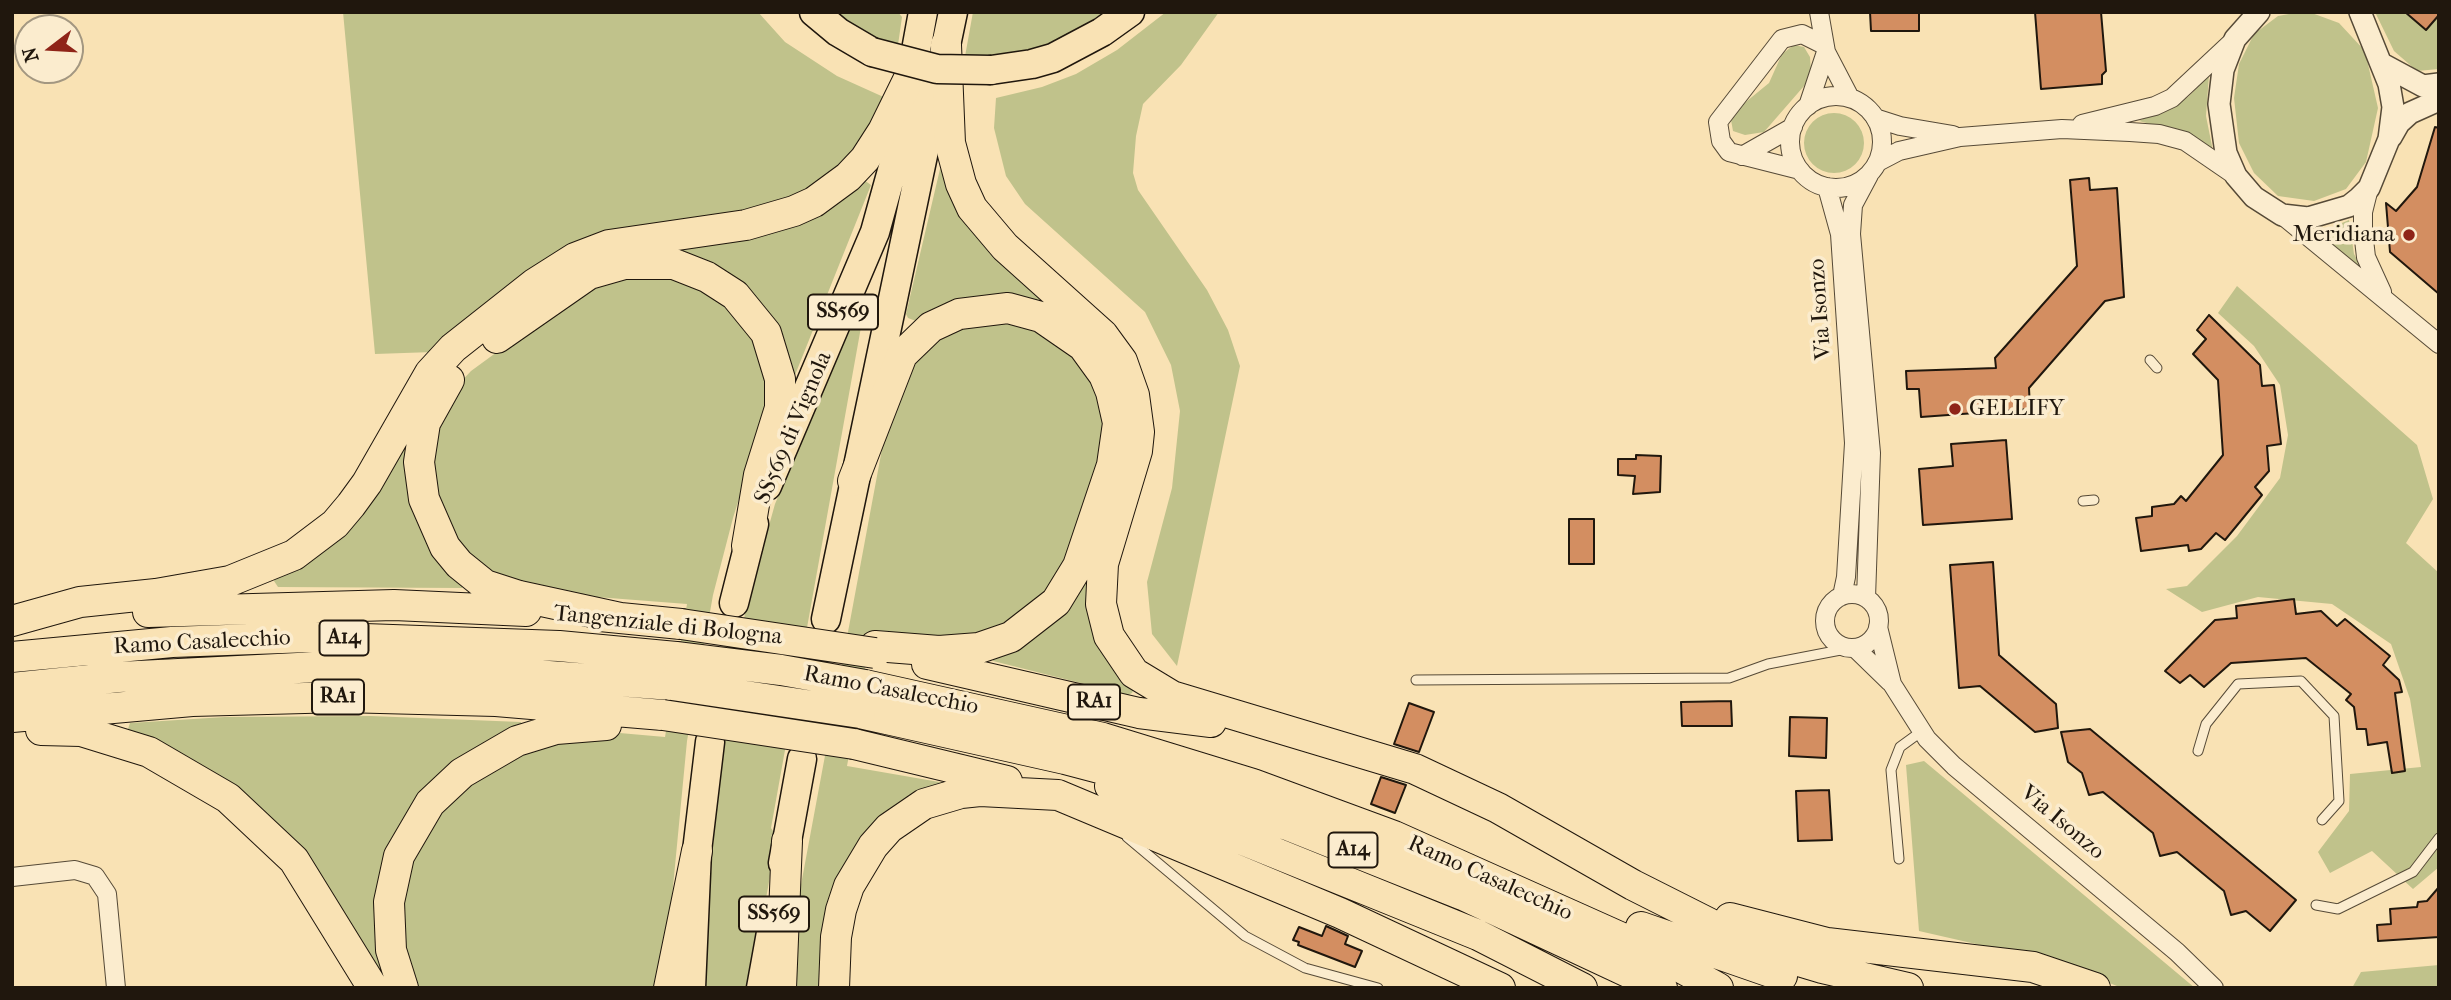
<!DOCTYPE html>
<style>
body{margin:0}
#map{position:relative;width:2451px;height:1000px;overflow:hidden;background:#f9e2b4;font-family:"IM FELL French Canon",serif}
canvas{display:block}
.frame{position:absolute;inset:0;border:14px solid #20170d;pointer-events:none}
.north{position:absolute;left:14px;top:14px;width:70px;height:70px;box-sizing:border-box;background:#fbecce;border:2px solid #a39781;border-radius:50%;rotate:253deg;font-size:19px;font-weight:700;line-height:28px;text-align:center;color:#20170d}
.north::after{content:'';display:block;margin:auto;width:24px;height:32px;background:#8f2418;clip-path:polygon(50% 0,100% 100%,50% 72%,0 100%)}
</style>
<div id="map">
<canvas width="2451" height="1000"></canvas>
<div class="frame"></div>
<div class="north">N</div>
</div>
<script>
const g = document.querySelector('canvas').getContext('2d');
g.lineJoin = 'round';
function fillPath(path, color) {
  g.fillStyle = color;
  g.fill(path, 'evenodd');
}
function poly(rows) {
  const path = new Path2D();
  for (const r of rows) {
    if (r.length === 3) {
      path.moveTo(r[0] + r[2], r[1]);
      path.arc(r[0], r[1], r[2], 0, 2 * Math.PI);
      continue;
    }
    path.moveTo(r[0], r[1]);
    for (let i = 2; i < r.length; i += 2) path.lineTo(r[i], r[i + 1]);
  }
  return path;
}
function stroke(path, color, width, dash) {
  g.strokeStyle = color;
  g.lineWidth = width;
  g.lineCap = dash ? 'butt' : 'round';
  g.setLineDash(dash || []);
  g.stroke(path);
}
function drawText(font, color, halo, rows, align = 'center') {
  g.font = font + ' "IM FELL French Canon",serif';
  g.lineWidth = 7;
  g.setLineDash([]);
  g.textBaseline = 'middle';
  g.strokeStyle = halo;
  g.fillStyle = color;
  for (const [text, x, y, turn = 0] of rows) {
    g.save();
    g.translate(x, y);
    g.rotate((+turn || 0) * Math.PI / 180);
    g.textAlign = isNaN(turn) ? turn : align;
    if (halo) g.strokeText(text, 0, 0);
    g.fillText(text, 0, 0);
    g.restore();
  }
}
fillPath(poly([
 [343,12,758,12,785,42,837,76,888,99,868,136,822,186,744,213,433,352,375,354],
 [825,12,898,12,902,17,897,52],
 [973,12,1115,12,1044,53,964,62],
 [1166,12,1219,12,1181,65,1143,104,1136,136,1133,173,1138,190,1207,290,1228,330,1240,366,1177,666,1152,634,1147,582,1172,488,1180,411,1171,365,1145,312,1025,204,1006,176,994,128,996,98,1042,87,1076,74,1117,50],
 [2300,12,2309,12,2339,23,2365,51,2378,108,2366,162,2346,189,2314,201,2278,196,2254,173,2239,143,2234,98,2239,64,2254,34,2278,16],
 [2375,12,2439,12,2439,69,2417,71,2394,51],
 [1794,45,1804,47,1810,57,1811,72,1804,86,1764,132,1745,135,1733,131,1731,120,1736,110,1769,83,1782,54],
 [2209,75,2206,116,2213,151,2176,131,2139,121,2188,97],
 [1834,143,30],
 [940,169,944,171,1059,314,916,321,908,318,906,314],
 [864,180,871,185,795,375,791,373,788,358,661,253],
 [2349,220,2354,254,2369,281,2311,230,2330,228],
 [673,276,713,292,753,334,772,393,733,518,713,595,687,741,667,949,659,988,411,988,396,923,417,833,501,758,597,731,665,737,687,604,519,591,503,585,443,529,429,441,457,386,471,371,579,292,615,277],
 [2237,286,2417,445,2433,499,2406,543,2439,573,2439,867,2413,889,2372,851,2330,873,2318,852,2349,811,2350,774,2421,767,2410,699,2391,644,2332,604,2258,597,2202,612,2166,589,2187,586,2237,536,2280,478,2288,435,2280,385,2254,346,2218,313],
 [856,313,863,316,771,828,777,837,750,988,702,988,721,745,746,608,775,504],
 [972,321,1023,322,1069,347,1100,396,1106,436,1062,578,998,632,919,642,872,631,847,766,945,783,895,810,823,988,789,988,795,917,890,406,922,347],
 [410,427,464,582,462,588,278,587,274,581,276,575],
 [1090,565,1134,689,1132,693,1128,695,993,661,994,655],
 [371,716,521,722,521,729,423,796,384,968,384,988,322,884,127,732,130,723,225,717],
 [1924,761,2195,988,2122,988,2059,963,1919,931,1906,765],
 [2439,965,2439,988,2352,988,2361,972]
]), '#c0c28b');
const building = poly([
 [1870,12,1919,12,1919,31,1871,31,1870,12],
 [2035,12,2101,12,2106,71,2102,75,2102,84,2041,89,2035,12],
 [2405,12,2439,12,2439,15,2426,30,2405,12],
 [2435,127,2439,128,2439,294,2390,252,2386,203,2396,211,2417,187,2435,127],
 [2089,178,2090,190,2117,188,2124,297,2105,301,2029,388,2030,409,1921,417,1919,389,1907,389,1906,371,1996,368,1995,358,2077,266,2070,180,2089,178],
 [2209,315,2260,365,2262,386,2274,385,2281,444,2267,446,2269,471,2255,487,2262,495,2225,540,2216,533,2201,549,2189,551,2188,545,2141,551,2136,518,2152,516,2152,507,2174,504,2181,496,2186,501,2223,455,2218,380,2193,354,2206,339,2197,330,2209,315],
 [2006,440,2012,519,1923,525,1919,469,1953,466,1951,444,2006,440],
 [1636,455,1661,456,1660,492,1633,494,1635,476,1618,475,1618,459,1636,459,1636,455],
 [1569,519,1594,519,1594,564,1569,564,1569,519],
 [1993,562,1999,655,2056,704,2058,728,2035,732,1980,686,1959,688,1950,565,1993,562],
 [2294,599,2296,614,2321,611,2337,626,2345,619,2390,656,2383,665,2399,680,2402,692,2395,693,2405,771,2392,773,2387,742,2368,745,2366,729,2357,729,2354,707,2346,700,2351,694,2306,658,2231,663,2204,687,2190,675,2180,683,2165,671,2215,620,2237,618,2236,606,2294,599],
 [1731,701,1732,726,1682,726,1681,702,1731,701],
 [1409,703,1434,712,1419,752,1394,744,1409,703],
 [1790,717,1827,718,1826,758,1789,756,1790,717],
 [2090,729,2296,900,2270,931,2246,911,2231,915,2224,891,2177,852,2160,856,2153,833,2103,792,2089,795,2082,773,2068,762,2061,732,2090,729],
 [1381,777,1406,785,1395,813,1371,804,1381,777],
 [1829,790,1832,840,1798,841,1796,791,1829,790],
 [2439,887,2439,937,2378,941,2377,925,2391,924,2390,909,2417,907,2418,902,2427,901,2439,887],
 [1326,926,1348,936,1345,944,1362,951,1355,967,1298,945,1299,942,1293,940,1299,927,1322,936,1326,926]
]);
fillPath(building, '#d38e61');
stroke(building, '#20170d', 2);
const service = poly([
 [2150,360,2157,368],
 [2083,501,2094,500],
 [1416,680,1729,678,1768,664,1851,648],
 [2198,751,2206,724,2238,684,2301,681,2334,716,2339,801,2322,820],
 [1127,837,1245,936,1305,968,1378,988],
 [1899,859,1891,770,1900,747,1922,731],
 [2316,905,2338,909,2413,872,2439,838]
]);
const minor = poly([
 [1819,12,1826,52,1850,98],
 [1836,142,46],
 [1808,106,1826,52],
 [1875,118,1900,126,1953,135],
 [2082,124,2155,106,2172,98,2234,40],
 [1742,156,1793,127],
 [1878,162,1899,151,1960,137,2062,129,2130,132,2159,134,2185,141,2236,176],
 [1800,170,1729,152,1721,141,1718,122,1782,39,1802,34,1824,45],
 [1827,187,1840,234,1854,443,1846,577,1842,596],
 [2369,188,2363,212,2363,231,2366,257,2382,292],
 [2282,215,2439,344],
 [1852,621,27],
 [1866,598,1871,453,1851,234,1853,205,1869,175],
 [1878,627,1892,684,1927,739,1954,766,2177,952,2214,988],
 [1855,648,1890,682],
 [12,877,75,870,95,876,107,894,116,988]
]);
const tertiary = poly([
 [2259,12,2235,39,2223,70,2219,104,2226,153,2236,176,2254,197,2282,215,2308,218,2349,206,2359,198,2369,188,2389,139,2393,107,2389,84,2360,12],
 [2384,65,2423,86,2439,84],
 [2391,137,2399,123,2410,113,2439,100]
]);
const trunk = poly([
 [814,12,838,32,872,52],
 [991,70,1032,64,1053,58,1102,32,1130,12],
 [767,486,875,232,898,149,923,12],
 [734,603,754,524],
 [826,619,953,12],
 [783,863,802,759],
 [691,988,697,851,710,742],
 [761,988,774,916]
]);
const motorway = poly([
 [946,45,950,143,961,184,972,208,1005,247,1103,335,1122,361,1134,395,1139,432,1137,451,1103,564,1101,604,1109,636,1134,673,1172,696,1415,769,1498,808,1633,885,1762,950,1822,968,1908,988],
 [497,338,589,274,624,264,674,264,707,277,735,295,766,333,780,379,780,408,759,475,747,546],
 [449,380,425,423,419,462,424,499,445,547,459,564,485,585,519,596,620,618],
 [853,481,902,355,931,327,959,314,1008,308,1041,317,1083,346,1104,375,1111,392,1118,423,1112,465,1078,566,1056,602,1011,637,979,648,939,651,875,646],
 [148,612,394,605,526,611],
 [600,616,681,624],
 [12,621,80,602,156,594,230,581,294,555,335,524,351,505,367,483,430,373,453,348,534,284,575,258,609,245,746,225,794,211,814,202,848,177,865,159,883,131,913,70],
 [12,657,172,642,309,637,559,646,676,657],
 [927,664,1139,713,1211,722],
 [865,685,1103,738,1253,784,1394,836,1651,951,1718,988],
 [12,688,119,677,318,667,480,671,672,685],
 [860,713,1065,759,1156,783,1290,826,1463,895,1662,988],
 [12,717,192,701,342,697,496,701,663,715],
 [41,730,81,731,149,752,228,798,294,860,373,988],
 [854,744,1007,781],
 [1110,786,1478,935,1582,988],
 [1730,918,1827,943,2033,967,2095,988],
 [1641,927,1782,976],
 [403,988,391,950,389,902,399,856,430,803,462,773,517,741,556,729,606,725],
 [669,988,697,851],
 [781,988,787,841],
 [834,988,836,937,841,910,849,886,873,846,889,828,924,804,961,793,980,791,1058,795,1340,913,1500,988]
]);
stroke(service, '#564a37', 11);
stroke(minor, '#564a37', 20);
stroke(tertiary, '#564a37', 24);
stroke(trunk, '#20170d', 31);
stroke(motorway, '#20170d', 32);
stroke(service, '#fbecce', 9);
stroke(minor, '#fbecce', 18);
stroke(tertiary, '#fbecce', 21);
stroke(trunk, '#f9e2b4', 28);
stroke(motorway, '#f9e2b4', 30);
const trunkBridge = poly([
 [872,52,937,69,991,70]
]);
const motorwayBridge = poly([
 [681,624,875,653],
 [676,657,781,670,865,685],
 [672,685,860,713],
 [663,715,854,744]
]);
stroke(trunkBridge, '#20170d', 31, []);
stroke(motorwayBridge, '#20170d', 32, []);
stroke(trunkBridge, '#f9e2b4', 28);
stroke(motorwayBridge, '#f9e2b4', 30);
for (const [x, y, r, color] of [
 [2409,235,7,"#8f2418"],
 [1955,409,7,"#8f2418"]
]) {
  const dot = new Path2D();
  dot.arc(x, y, r, 0, 2 * Math.PI);
  g.fillStyle = color;
  g.fill(dot);
  stroke(dot, '#fbecce', 2.5);
}
for (const [x, y, w] of [
 [843,312,70],
 [344,638,49],
 [338,697,52],
 [1094,702,52],
 [1353,850,49],
 [774,914,70]
]) {
  const box = new Path2D();
  box.roundRect(x - w / 2, y - 17.5, w, 35, 5);
  g.fillStyle = '#fbecce';
  g.fill(box);
  stroke(box, '#20170d', 2);
}
drawText('bold 21px', '#20170d', null, [
 ["SS569",843,312],
 ["A14",344,638],
 ["RA1",338,697],
 ["RA1",1094,702],
 ["A14",1353,850],
 ["SS569",774,914]
]);
drawText('23px', '#20170d', '#fbecce', [
 ["Meridiana",2395,235],
 ["GELLIFY",1969,409,"left"]
], 'right');
drawText('23px', '#20170d', '#fbecce', [
 ["Via Isonzo",1821,309,-94],
 ["SS569 di Vignola",794,428,-67],
 ["Tangenziale di Bologna",668,626,6],
 ["Ramo Casalecchio",202,643,-3],
 ["Ramo Casalecchio",891,691,11],
 ["Via Isonzo",2062,823,40],
 ["Ramo Casalecchio",1490,879,24]
]);
</script>
